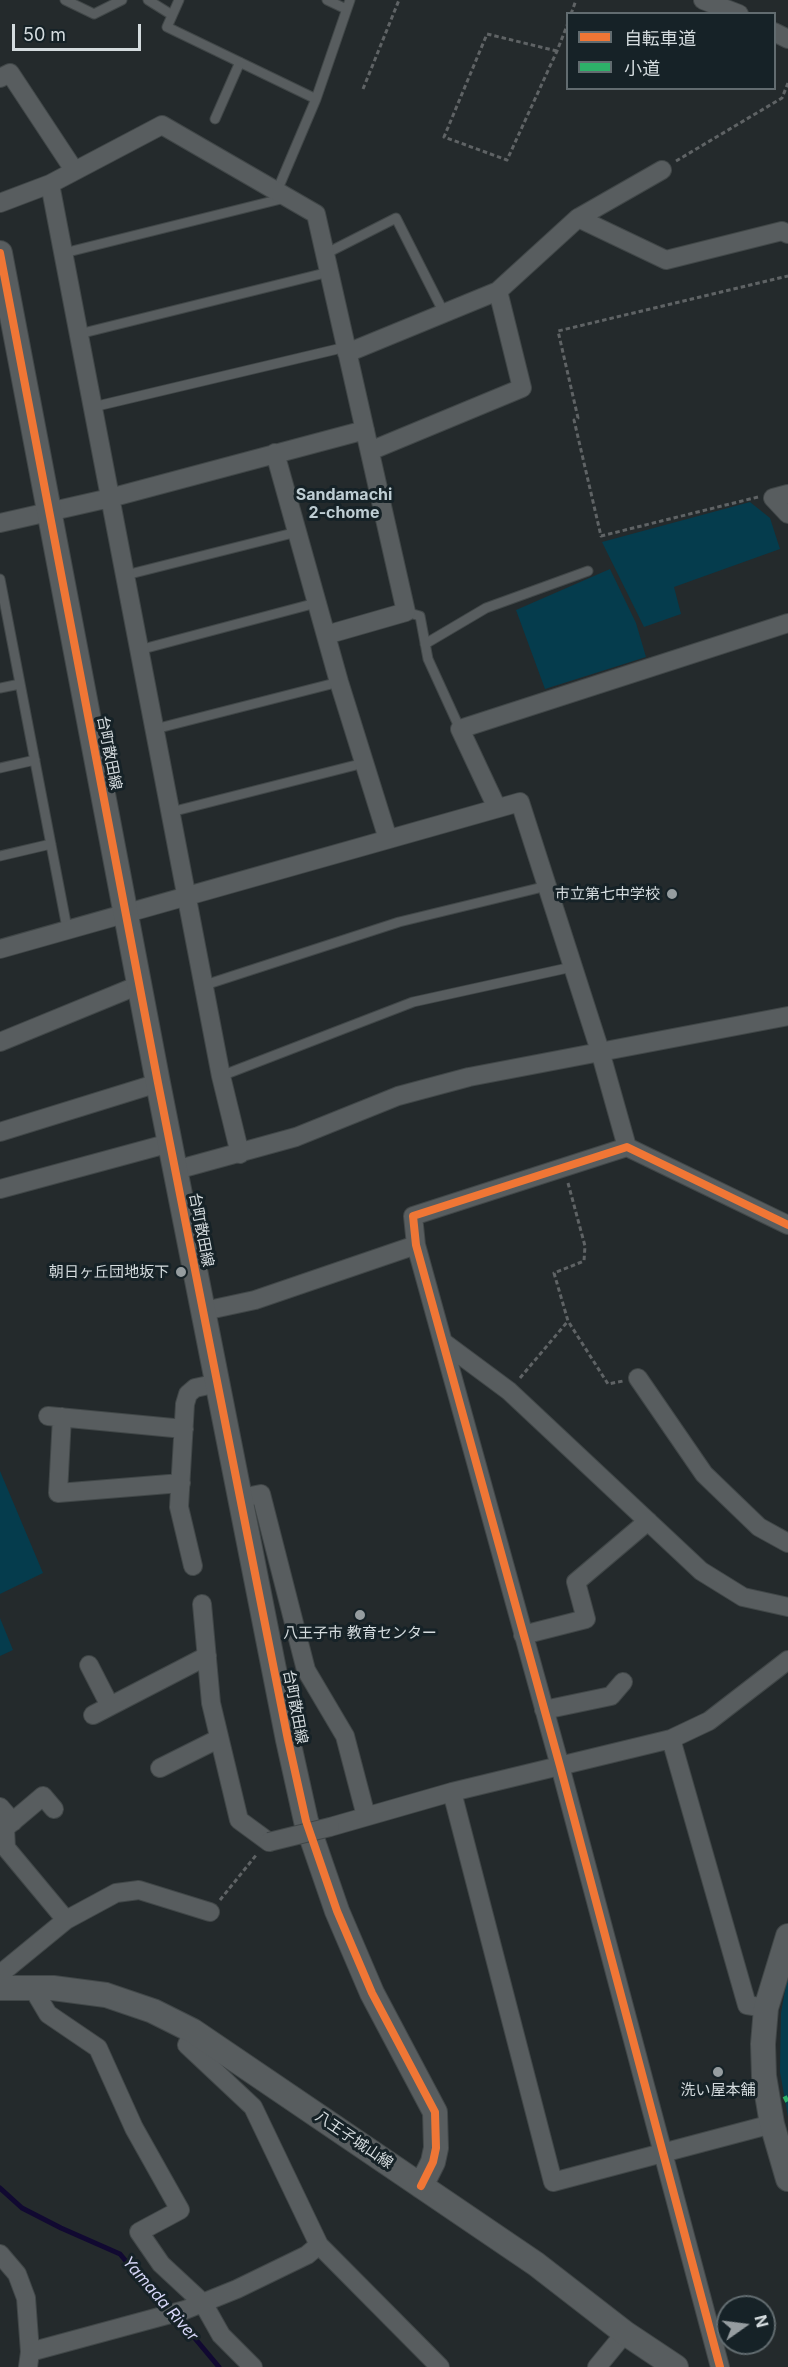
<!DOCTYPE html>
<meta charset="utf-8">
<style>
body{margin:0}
#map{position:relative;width:788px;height:2367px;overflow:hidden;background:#242a2c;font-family:Inter,"Noto Sans JP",sans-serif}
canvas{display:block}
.legend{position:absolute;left:566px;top:12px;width:210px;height:78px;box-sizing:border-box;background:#162227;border:2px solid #626c70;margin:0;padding:8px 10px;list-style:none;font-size:18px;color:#d4dbde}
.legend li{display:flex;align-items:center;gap:12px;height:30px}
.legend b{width:30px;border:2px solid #626c70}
.north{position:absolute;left:716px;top:2295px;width:60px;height:60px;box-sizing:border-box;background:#162227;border:2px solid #626c70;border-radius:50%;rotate:76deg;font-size:16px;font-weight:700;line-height:24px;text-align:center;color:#d4dbde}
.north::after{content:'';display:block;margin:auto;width:21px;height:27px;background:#969da0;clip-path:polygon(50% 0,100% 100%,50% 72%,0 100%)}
.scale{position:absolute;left:12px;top:24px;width:129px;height:27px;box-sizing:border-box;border:3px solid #d4dbde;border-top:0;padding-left:8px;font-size:18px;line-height:21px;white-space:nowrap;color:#d4dbde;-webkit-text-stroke:4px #162227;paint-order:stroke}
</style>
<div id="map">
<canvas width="788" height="2367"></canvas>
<ul class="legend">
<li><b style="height:8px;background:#f07635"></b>自転車道</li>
<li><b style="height:8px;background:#2db169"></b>小道</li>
</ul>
<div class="north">N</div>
<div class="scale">50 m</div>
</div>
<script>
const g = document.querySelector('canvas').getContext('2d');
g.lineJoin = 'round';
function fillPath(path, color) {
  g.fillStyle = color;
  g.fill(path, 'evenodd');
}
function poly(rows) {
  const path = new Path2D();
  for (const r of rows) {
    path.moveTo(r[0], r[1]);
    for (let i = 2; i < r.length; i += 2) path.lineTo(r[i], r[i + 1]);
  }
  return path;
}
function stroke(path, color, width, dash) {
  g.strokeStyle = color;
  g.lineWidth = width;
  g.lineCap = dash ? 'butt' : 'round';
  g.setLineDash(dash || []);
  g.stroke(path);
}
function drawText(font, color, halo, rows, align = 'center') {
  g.font = font + ' Inter,"Noto Sans JP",sans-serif';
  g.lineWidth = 6;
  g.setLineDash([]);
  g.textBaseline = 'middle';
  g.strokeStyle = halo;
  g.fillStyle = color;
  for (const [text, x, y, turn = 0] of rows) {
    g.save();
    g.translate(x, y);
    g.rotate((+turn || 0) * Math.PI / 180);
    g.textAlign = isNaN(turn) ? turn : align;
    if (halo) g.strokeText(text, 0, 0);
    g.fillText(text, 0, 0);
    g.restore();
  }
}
fillPath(poly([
 [750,502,770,518,780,549,674,587,681,614,644,627,602,542],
 [610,569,636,623,646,657,545,689,516,610],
 [0,1471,43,1573,0,1594],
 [0,1618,13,1650,0,1656],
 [788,1974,788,2117,780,2072,781,2013]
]), '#053c4d');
stroke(poly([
 [0,2188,22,2208,61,2228,120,2254,167,2310],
 [177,2317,219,2367]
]), '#110931', 5);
const lane = poly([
 [65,0,94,14,122,0],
 [148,0,172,15],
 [179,0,167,27,316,99],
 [327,0,346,9],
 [215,119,240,62],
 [277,191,316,99,350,0],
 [64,253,285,198],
 [325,254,396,218,444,313],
 [79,334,329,272],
 [93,407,346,347],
 [126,575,297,532],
 [0,579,67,928],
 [406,612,420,616,428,659,460,729],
 [425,644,486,608,588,571],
 [139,650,316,603],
 [0,688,20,684],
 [155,729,339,682],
 [0,768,35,760],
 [171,812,364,763],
 [0,856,51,844],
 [205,985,399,922,547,886],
 [221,1076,413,1002,572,967]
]);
const street = poly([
 [703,0,739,14],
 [774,32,788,39],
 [0,78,10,73,74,170],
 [50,184,221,1076,240,1154],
 [0,203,50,184,162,125,316,214,406,612,326,635],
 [578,218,662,170],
 [347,353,498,291,578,218,666,260,782,231,788,234],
 [370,451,522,388,498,291],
 [275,453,339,682,388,839],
 [788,494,773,498,788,514],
 [0,523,110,498,365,430],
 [497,808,460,729,788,623],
 [0,949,520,802,600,1051,627,1147],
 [0,1042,139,985],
 [0,1132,158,1083],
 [176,1170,296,1137,398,1096,469,1077,788,1016],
 [0,1189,170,1143],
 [204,1311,255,1300,416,1245],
 [443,1342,509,1391,701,1571,743,1597,788,1607],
 [638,1378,704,1474,759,1527,788,1543],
 [48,1416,184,1429],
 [62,1417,58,1493,181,1483],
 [241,1498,261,1494,306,1670,345,1736,366,1816],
 [193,1566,179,1507,185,1404,188,1394,195,1388,218,1383],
 [202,1604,211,1703,239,1820,269,1842],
 [523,1635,586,1619,576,1582,648,1521],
 [89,1665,110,1706],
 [544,1710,611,1696,623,1682],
 [93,1715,207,1656],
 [671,1739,747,2005,766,2008],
 [160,1768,218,1739],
 [452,1792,553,2182,772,2124],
 [0,1807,13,1822],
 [54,1809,43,1796,5,1828,6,1848,66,1920],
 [330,1827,452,1792,671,1739,709,1721,788,1660],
 [0,1985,5,1970,66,1920,116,1893,139,1890,210,1912],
 [32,1987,48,2014,98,2048,134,2128,180,2210,139,2232,161,2264,203,2303,221,2335,253,2367],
 [193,2031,187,2045,253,2107,319,2245,440,2367],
 [0,2254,17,2274,26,2298,30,2352,28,2367],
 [30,2352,185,2310,237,2289,307,2255,319,2245],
 [597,2367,625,2333],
 [720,2367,560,1766,416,1245,413,1216,627,1147,788,1225]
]);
const secondary = poly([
 [0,253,158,1083,288,1740,306,1821,337,1911,372,1993,435,2112,436,2148,433,2162,421,2186],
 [788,1936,766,2008,763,2044,764,2076,772,2124,788,2179],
 [0,1988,53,1988,106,1995,153,2011,193,2031,536,2264,625,2333,676,2367]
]);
stroke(lane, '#414748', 11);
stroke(street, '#414748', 20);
stroke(secondary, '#414748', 26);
stroke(poly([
 [571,14,576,0],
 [557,51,487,34,444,137,507,160,557,51,568,23],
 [363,89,399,0],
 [676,161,782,98,788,83],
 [758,497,601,536,574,420,578,418,558,331,788,276],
 [568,1183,585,1246,584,1261,554,1273,568,1321,608,1384,623,1381],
 [520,1378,568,1321],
 [220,1900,257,1854]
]), '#5f6365', 3, [4.5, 3]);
stroke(lane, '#585d5f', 9);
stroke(street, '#585d5f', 18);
stroke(secondary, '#585d5f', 24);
const streetBridge = poly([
 [269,1842,330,1827]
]);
stroke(streetBridge, '#414748', 20, []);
stroke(streetBridge, '#585d5f', 18);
stroke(poly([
 [784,2100,788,2098]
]), '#2db169', 6, [12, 6]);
stroke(poly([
 [0,253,158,1083,288,1740,306,1821,337,1911,372,1993,435,2112,436,2148,433,2162,421,2186],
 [720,2367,560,1766,416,1245,413,1216,627,1147,788,1225]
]), '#f07635', 8);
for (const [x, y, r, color] of [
 [672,894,6,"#969da0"],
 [181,1272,6,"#969da0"],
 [360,1615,6,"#969da0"],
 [718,2072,6,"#969da0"]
]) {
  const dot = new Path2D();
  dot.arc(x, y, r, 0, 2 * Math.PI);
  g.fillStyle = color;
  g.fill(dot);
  stroke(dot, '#162227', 2);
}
drawText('15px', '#d4dbde', '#162227', [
 ["台町散田線",109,753,79],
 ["台町散田線",201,1230,79],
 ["台町散田線",295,1707,79],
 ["八王子城山線",354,2140,34]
]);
drawText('15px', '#d4dbde', '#162227', [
 ["市立第七中学校",660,894],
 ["朝日ヶ丘団地坂下",169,1272],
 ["八王子市 教育センター",360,1633,"center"],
 ["洗い屋本舗",718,2090,"center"]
], 'right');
drawText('bold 16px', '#becdd3', '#162227', [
 ["Sandamachi",344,495],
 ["2-chome",344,513]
]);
drawText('italic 16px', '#d6d6f7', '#162227', [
 ["Yamada River",160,2299,49]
]);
</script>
